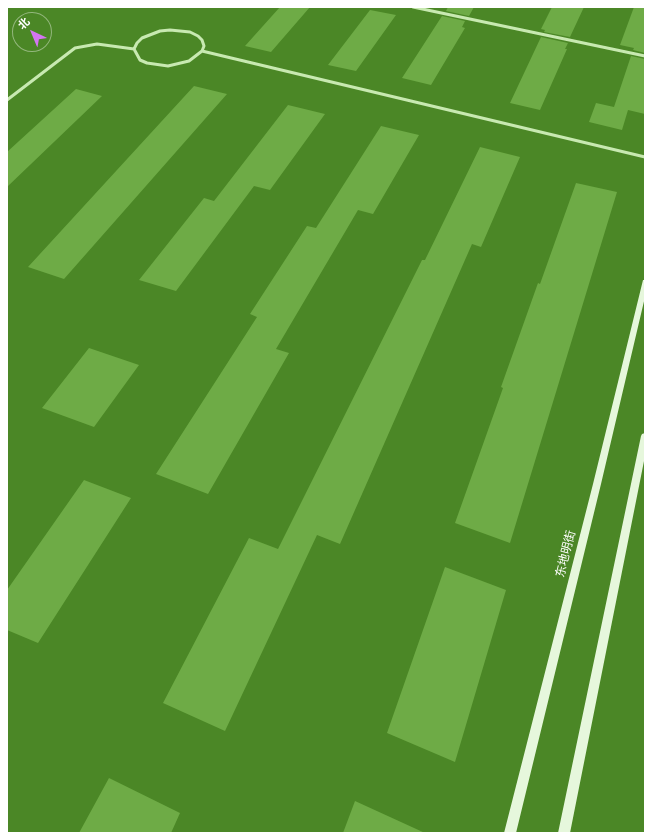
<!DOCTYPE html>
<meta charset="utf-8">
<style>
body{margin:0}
#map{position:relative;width:652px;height:840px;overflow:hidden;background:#4b8726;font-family:"Fira Sans Condensed","Noto Sans SC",sans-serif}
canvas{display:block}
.frame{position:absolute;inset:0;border:8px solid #fff;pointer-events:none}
.north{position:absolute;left:12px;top:12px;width:40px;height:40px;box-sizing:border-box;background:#4b8726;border:1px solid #93b77d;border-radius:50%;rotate:316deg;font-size:11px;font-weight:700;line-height:16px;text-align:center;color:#fff}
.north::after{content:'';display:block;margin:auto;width:14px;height:18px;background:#d476f2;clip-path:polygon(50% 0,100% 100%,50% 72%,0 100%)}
</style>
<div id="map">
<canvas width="652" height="840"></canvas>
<div class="frame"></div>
<div class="north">北</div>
</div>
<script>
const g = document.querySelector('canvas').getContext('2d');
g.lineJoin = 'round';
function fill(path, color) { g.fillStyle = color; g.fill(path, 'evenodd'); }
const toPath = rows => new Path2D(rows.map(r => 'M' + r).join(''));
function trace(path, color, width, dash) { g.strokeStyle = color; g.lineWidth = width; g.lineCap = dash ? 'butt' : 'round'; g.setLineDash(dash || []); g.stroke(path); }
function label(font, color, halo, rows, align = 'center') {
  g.font = font + ' "Fira Sans Condensed","Noto Sans SC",sans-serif'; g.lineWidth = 4; g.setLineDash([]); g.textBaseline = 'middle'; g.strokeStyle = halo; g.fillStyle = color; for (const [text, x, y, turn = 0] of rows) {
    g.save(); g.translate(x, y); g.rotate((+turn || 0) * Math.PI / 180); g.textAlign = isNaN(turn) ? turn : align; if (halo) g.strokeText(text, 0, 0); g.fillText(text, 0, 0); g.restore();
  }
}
fill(toPath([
 [280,7,310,7,271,52,245,46],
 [448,7,474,7,469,16,446,11],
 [552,7,584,7,570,37,544,32,545,30,541,29],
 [634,7,645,7,645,53,633,50,634,48,620,45],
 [370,10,396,15,356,71,328,65],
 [442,16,465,21,462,27,465,28,431,85,402,78],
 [541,37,568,43,565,49,567,49,540,110,510,103],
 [631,56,645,59,645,114,628,110,622,130,589,122,596,103,614,107],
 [194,86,227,94,64,279,28,267],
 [76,89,102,96,7,187,7,152],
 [288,105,325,114,270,190,254,186,176,291,139,280,204,198,214,201],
 [381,126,419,135,373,214,358,210,276,349,289,353,208,494,156,474,257,317,250,314,307,226,316,228],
 [480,147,520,157,481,247,472,244,340,544,317,535,225,731,163,703,249,538,278,549,422,260,425,260],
 [576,183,617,192,510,543,455,523,503,388,501,387,538,283,540,284],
 [89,348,139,365,94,427,42,408],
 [84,480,131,498,38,643,7,630,7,590],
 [445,567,506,590,455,762,387,733],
 [109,778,180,813,171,833,79,833],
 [355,801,425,833,343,833]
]), '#6eab46');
trace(toPath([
 [413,7,645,56],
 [170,30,190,32,198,36,202,40,204,46,202,51,189,61,168,66,147,63,140,60,134,49,137,43,142,38,160,31,170,30],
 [202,51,645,157],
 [7,100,75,48,97,44,134,49]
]), '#c8e9b1', 3);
fill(toPath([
 [643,280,645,280,645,297,601,484,516,833,504,833,593,484,643,280],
 [645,433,645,456,570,833,558,833,641,436,642,434,645,433]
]), '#e6f7dc');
label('12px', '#fff', '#4b8726', [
 ["东地明街",566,554,-76]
]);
</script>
